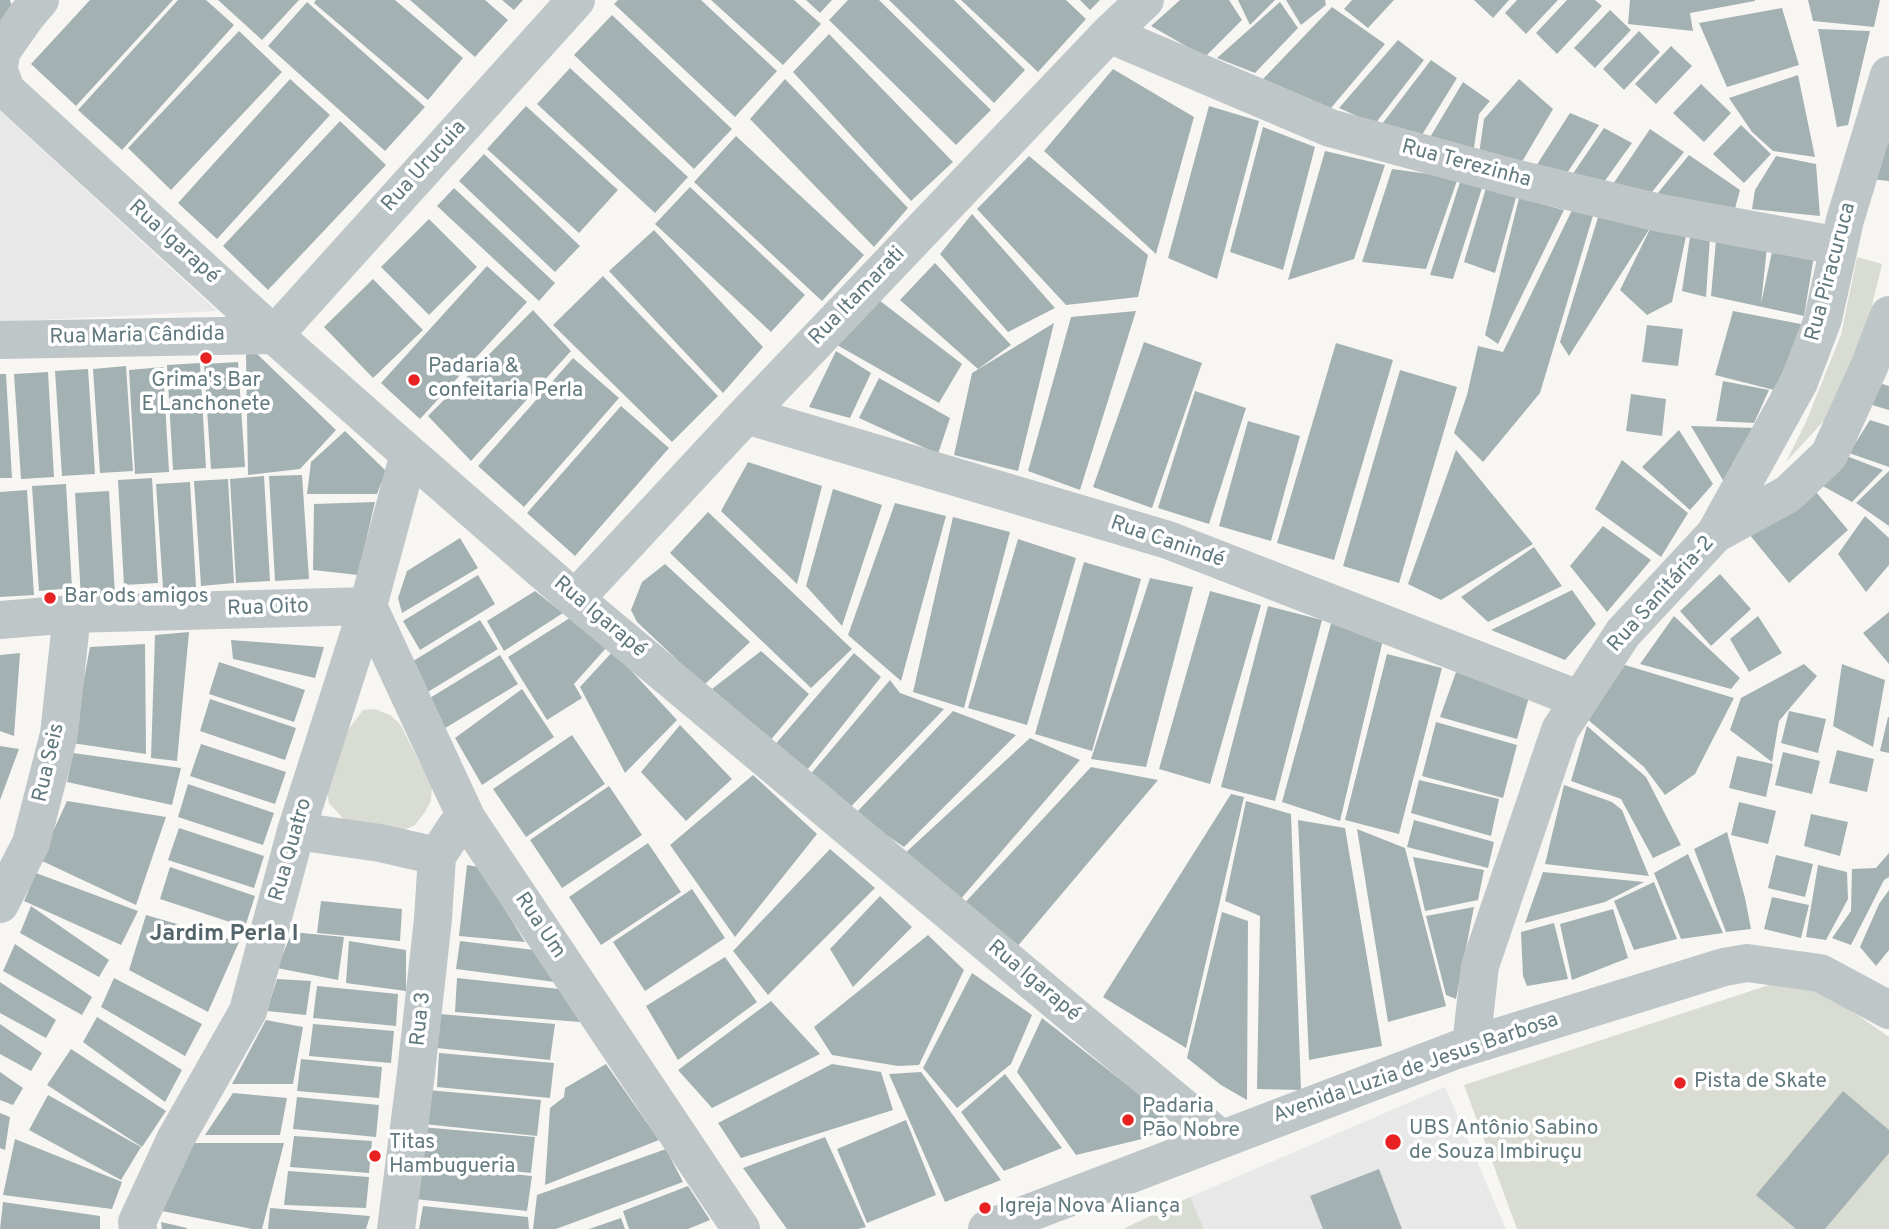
<!DOCTYPE html>
<meta charset="utf-8">
<style>
body{margin:0}
canvas{display:block;background:#f7f6f3}
</style>
<canvas width="1889" height="1229"></canvas>
<script>
const g = document.querySelector('canvas').getContext('2d');
g.lineJoin = 'round';
function fill(path, color) { g.fillStyle = color; g.fill(path, 'evenodd'); }
const toPath = rows => new Path2D(rows.map(r => 'M' + r).join(''));
function trace(path, color, width, dash) { g.strokeStyle = color; g.lineWidth = width; g.lineCap = dash ? 'butt' : 'round'; g.setLineDash(dash || []); g.stroke(path); }
function label(font, color, halo, rows, align = 'center') {
  g.font = font + ' Overpass,sans-serif'; g.lineWidth = 7; g.setLineDash([]); g.textBaseline = 'middle'; g.strokeStyle = halo; g.fillStyle = color; for (const [text, x, y, turn = 0] of rows) {
    g.save(); g.translate(x, y); g.rotate((+turn || 0) * Math.PI / 180); g.textAlign = isNaN(turn) ? turn : align; if (halo) g.strokeText(text, 0, 0); g.fillText(text, 0, 0); g.restore();
  }
}
fill(toPath([
 [0,111,217,311,0,322],
 [1445,1087,1506,1229,1204,1229,1190,1197]
]), '#e7e8e7');
fill(toPath([
 [1857,257,1882,264,1866,330,1831,413,1786,462,1806,422,1841,335],
 [375,709,390,715,400,724,432,787,431,800,425,812,415,825,402,831,349,825,329,803,327,789,345,734,363,710],
 [1769,985,1817,987,1889,1037,1889,1229,1517,1229,1464,1085],
 [1190,1197,1204,1229,1123,1229]
]), '#d8dcd2');
fill(toPath([
 [0,0,10,0,14,15,0,33],
 [90,0,173,0,76,106,31,64],
 [178,0,206,0,234,25,122,150,78,110],
 [218,0,299,0,262,40],
 [316,0,395,0,463,58,428,100,314,3],
 [410,0,485,0,508,20,475,57],
 [502,0,523,0,514,10],
 [618,0,701,0,777,71,735,117,614,4],
 [711,0,794,0,821,24,783,65],
 [806,0,832,0,820,13],
 [848,0,879,0,991,110,956,145,829,20],
 [889,0,954,0,1025,70,994,103],
 [961,0,1066,0,1086,19,1038,72],
 [1080,0,1100,0,1090,10],
 [1180,0,1229,0,1242,20,1205,57,1151,26],
 [1238,0,1275,0,1250,25],
 [1286,0,1325,0,1326,5,1301,25],
 [1352,0,1394,0,1368,28,1344,9],
 [1474,0,1509,0,1493,18],
 [1517,0,1558,0,1526,34,1505,13],
 [1567,0,1595,0,1602,6,1557,54,1536,33],
 [1630,0,1755,0,1755,1,1690,13,1693,31,1628,24],
 [1808,0,1880,0,1874,27,1813,21],
 [307,2,425,107,385,151,268,46],
 [1280,2,1298,28,1255,73,1217,58],
 [1332,7,1385,44,1331,108,1263,79],
 [1782,8,1799,65,1727,87,1699,23],
 [1610,10,1631,30,1595,68,1574,48],
 [612,15,732,129,694,169,574,55],
 [1818,29,1870,31,1848,125,1837,127],
 [239,31,282,72,171,190,128,148],
 [1639,31,1660,52,1624,90,1603,69],
 [829,34,953,162,911,201,793,72],
 [1398,40,1424,60,1375,124,1339,108],
 [1671,46,1692,66,1656,104,1635,84],
 [1431,60,1457,78,1417,143,1379,128],
 [570,68,688,177,655,213,537,104],
 [1113,69,1194,117,1156,254,1044,151],
 [1798,75,1815,157,1773,151,1752,132,1729,98],
 [290,79,330,115,217,239,178,203],
 [785,79,908,208,874,247,750,119],
 [1519,79,1553,109,1516,172,1478,161,1484,119],
 [1463,82,1490,101,1479,114,1472,161,1426,144],
 [1701,84,1731,113,1704,142,1673,113],
 [526,106,618,190,579,233,487,149],
 [1209,106,1259,121,1217,279,1168,258],
 [1570,113,1599,125,1567,173,1536,166],
 [340,121,386,165,268,290,223,246],
 [1741,125,1771,154,1744,183,1713,154],
 [1263,127,1315,147,1283,270,1230,252],
 [1604,128,1632,143,1599,189,1570,178],
 [1650,129,1684,152,1648,197,1609,190],
 [736,136,864,255,822,301,694,182],
 [1889,141,1889,181,1870,179],
 [1325,151,1385,165,1354,259,1288,280],
 [484,154,580,246,555,272,459,181],
 [1689,155,1740,190,1733,216,1652,200],
 [1029,156,1148,255,1138,297,1066,305,977,209],
 [1776,156,1816,164,1820,216,1752,209,1755,190],
 [1392,169,1458,178,1426,269,1362,262],
 [1461,179,1482,188,1453,279,1430,275],
 [690,187,805,295,771,332,655,224],
 [454,188,555,283,539,301,437,206],
 [1486,188,1517,194,1495,273,1464,262],
 [1519,198,1564,210,1498,344,1485,335],
 [1573,208,1595,209,1540,393,1483,462,1454,433,1467,395,1478,346,1503,352],
 [972,214,1055,308,1008,332,940,254],
 [1599,214,1688,227,1672,302,1647,315,1620,290,1652,225,1569,356,1560,342],
 [429,219,477,267,429,315,381,267],
 [1717,229,1768,238,1761,304,1774,242,1814,256,1804,316,1711,296],
 [654,230,763,347,723,393,609,271],
 [1691,230,1710,237,1706,297,1682,291],
 [935,263,1011,345,978,369,900,300],
 [487,266,527,302,420,419,381,383],
 [603,276,718,396,672,442,553,325],
 [373,279,423,330,373,378,324,327],
 [879,300,962,364,939,403,837,345],
 [533,310,571,351,471,461,428,416],
 [1136,311,1080,490,1028,471,1071,317],
 [1733,311,1806,325,1774,390,1715,375],
 [1054,323,1018,471,954,455,972,373],
 [1647,325,1683,329,1678,366,1642,362],
 [1144,342,1202,363,1152,508,1093,487],
 [1336,343,1393,360,1334,560,1277,543],
 [253,350,336,430,300,469,248,475,246,355],
 [836,351,871,373,850,418,809,407],
 [573,358,619,398,524,507,478,466],
 [238,362,245,467,211,469,204,364],
 [200,363,206,468,173,470,167,365],
 [126,366,133,471,100,473,93,369],
 [163,367,169,472,135,474,129,370],
 [88,369,95,474,62,476,55,371],
 [1400,370,1457,387,1399,583,1343,566],
 [48,372,54,477,21,479,14,374],
 [0,374,6,374,12,478,0,478],
 [879,378,950,418,938,454,859,418],
 [1723,381,1769,390,1754,423,1716,421],
 [1876,382,1889,386,1889,410,1865,403],
 [1195,391,1246,408,1209,524,1158,508],
 [1631,394,1666,399,1662,436,1626,431],
 [621,406,669,448,575,556,527,513],
 [1870,420,1889,426,1889,467,1849,453],
 [1248,421,1300,436,1271,541,1219,526],
 [1691,426,1757,428,1724,482],
 [1679,430,1713,484,1690,510,1642,467],
 [345,431,386,471,377,494,307,494,311,462],
 [1456,450,1533,544,1441,600,1408,584],
 [1844,455,1883,470,1852,502,1819,484],
 [1622,460,1688,513,1661,557,1595,509],
 [748,462,822,486,797,584,721,511],
 [1889,471,1889,526,1856,503],
 [302,475,309,579,275,581,269,476],
 [264,476,270,581,236,583,230,479],
 [152,478,158,583,124,585,118,480],
 [228,479,234,583,201,586,194,481],
 [190,482,196,587,163,588,156,484],
 [66,484,72,588,39,591,32,486],
 [1811,486,1848,530,1789,583,1749,534],
 [833,489,882,505,842,626,806,586],
 [27,490,34,595,0,597,0,492],
 [109,491,115,595,81,598,75,493],
 [375,502,358,575,313,570,314,504],
 [895,503,946,516,901,681,848,635],
 [708,512,852,649,811,688,670,553],
 [1865,516,1889,538,1889,565,1866,592,1838,554],
 [953,517,1010,532,964,708,913,692],
 [1603,526,1651,560,1607,612,1570,566],
 [460,538,478,568,402,613,398,598,407,571],
 [1018,539,1076,558,1027,725,968,708],
 [1534,547,1562,586,1488,622,1461,597],
 [1084,562,1141,579,1092,751,1035,734],
 [665,564,750,642,704,685,637,622,631,610,642,582],
 [1720,574,1751,609,1711,646,1680,611],
 [478,575,495,604,420,650,403,621],
 [1150,578,1193,587,1146,767,1091,759],
 [1572,590,1596,624,1565,660,1491,630],
 [535,591,563,613,504,651,487,621],
 [1210,591,1261,605,1210,784,1159,769],
 [1268,606,1322,620,1275,801,1221,787],
 [1889,612,1889,664,1863,633],
 [573,616,607,647,574,684,582,698,547,720,508,657],
 [1674,616,1740,678,1731,689,1640,664],
 [1758,616,1782,653,1749,672,1730,639],
 [480,620,498,649,423,695,405,666],
 [1332,620,1383,640,1340,821,1282,802],
 [189,632,177,761,151,758,155,635],
 [231,640,324,647,315,678,233,659],
 [145,644,146,754,72,743,90,647],
 [613,651,677,720,625,773,580,687],
 [761,651,809,694,769,742,712,689],
 [20,653,14,736,0,731,0,655],
 [854,653,881,677,800,779,772,748],
 [1387,654,1442,668,1399,834,1345,820],
 [500,655,518,684,442,730,425,701],
 [219,662,305,690,294,722,209,694],
 [1804,664,1817,676,1779,721,1772,762,1730,730,1741,698],
 [1842,664,1885,680,1873,747,1833,726],
 [1625,665,1734,698,1695,774,1665,795,1644,767,1587,719],
 [1456,672,1529,697,1517,739,1440,717],
 [890,680,900,693,944,709,843,815,809,776],
 [522,689,554,737,482,785,455,738],
 [210,699,296,728,285,760,200,731],
 [953,711,1016,735,904,847,855,814],
 [1789,711,1826,719,1818,753,1781,743],
 [1888,717,1889,717,1889,753,1880,751],
 [1436,722,1517,745,1503,798,1422,776],
 [680,725,732,779,686,821,641,772],
 [1587,726,1646,777,1681,845,1653,858,1621,799,1571,781],
 [572,735,605,784,526,837,493,789],
 [1030,738,1080,760,959,901,902,856],
 [201,744,286,772,275,804,190,776],
 [0,746,19,749,0,800],
 [1837,750,1874,759,1867,792,1829,783],
 [1783,752,1820,761,1812,794,1775,785],
 [73,753,181,768,172,805,67,782],
 [1737,756,1773,764,1766,797,1729,788],
 [1091,767,1158,780,1011,954,960,908],
 [753,775,817,834,735,937,670,845],
 [1419,780,1499,799,1491,836,1411,813],
 [188,784,274,813,263,845,178,817],
 [1564,785,1612,802,1622,810,1649,876,1545,864],
 [609,786,642,835,562,888,530,840],
 [1231,794,1244,797,1186,1048,1103,997],
 [67,801,166,817,136,905,40,860],
 [1246,801,1291,814,1301,1090,1257,1089,1260,916,1225,901],
 [1739,802,1776,811,1768,844,1731,835],
 [1811,814,1848,822,1840,856,1804,846],
 [1298,820,1345,828,1382,1046,1309,1060],
 [1414,820,1494,842,1488,868,1407,847],
 [179,828,264,856,254,888,168,860],
 [1357,829,1405,848,1446,1006,1388,1022],
 [1727,832,1745,898,1751,929,1726,932,1694,849],
 [648,843,681,892,601,945,569,897],
 [830,849,875,888,768,995,733,951],
 [1889,853,1889,877,1884,880,1851,945,1832,938,1851,911,1852,869,1876,868],
 [1688,854,1723,933,1681,939,1654,873],
 [1776,855,1813,864,1805,897,1768,888],
 [1413,857,1484,870,1478,900,1425,911],
 [467,865,479,867,525,942,459,936],
 [1818,865,1847,872,1848,899,1826,940,1806,937],
 [170,867,255,896,245,927,160,899],
 [1543,872,1644,882,1605,902,1525,923],
 [36,873,138,911,121,945,24,901],
 [1654,882,1677,939,1634,950,1614,901],
 [692,889,725,938,645,991,613,942],
 [1889,890,1889,950,1876,966,1860,947,1879,904],
 [880,896,912,927,853,987,830,949],
 [1772,897,1809,905,1801,938,1764,929],
 [321,901,402,909,400,941,317,933],
 [31,906,109,960,99,977,20,933],
 [1474,907,1456,999,1446,995,1426,916],
 [1613,909,1628,958,1572,980,1560,924],
 [1222,912,1248,921,1247,1100,1221,1085,1187,1058],
 [146,915,239,942,208,1012,129,970],
 [1554,923,1568,979,1527,986,1523,976,1521,932],
 [292,932,344,937,338,980,277,968],
 [928,935,964,970,919,1065,898,1066,832,1055,814,1027],
 [349,941,406,950,406,991,346,983],
 [460,941,534,950,555,982,456,969],
 [15,944,92,997,82,1015,3,971],
 [725,957,757,1002,678,1060,646,1006],
 [972,973,1032,1015,1011,1064,957,1108,923,1068],
 [114,978,202,1024,185,1056,101,1007],
 [457,978,559,989,580,1022,455,1012],
 [277,979,311,981,306,1015,267,1011],
 [0,982,56,1020,46,1038,0,1013],
 [317,986,398,994,396,1026,313,1018],
 [771,1001,820,1054,712,1108,678,1070],
 [440,1014,555,1024,550,1060,437,1048],
 [97,1017,182,1070,165,1102,83,1042],
 [1042,1018,1163,1113,1164,1129,1142,1139,1076,1155,1017,1072],
 [266,1020,303,1027,293,1084,232,1084],
 [0,1024,42,1053,31,1071,0,1054],
 [313,1024,394,1031,391,1063,309,1056],
 [71,1049,166,1111,142,1147,47,1085],
 [439,1053,554,1063,550,1098,437,1087],
 [301,1059,382,1067,379,1098,297,1091],
 [606,1064,659,1140,545,1185,550,1108,564,1097,565,1088],
 [832,1064,881,1072,893,1110,741,1158,718,1123],
 [0,1072,23,1088,13,1105,0,1100],
 [921,1072,1001,1180,945,1202,889,1074],
 [1005,1074,1062,1148,1004,1171,961,1112],
 [427,1090,541,1100,537,1136,424,1124],
 [1843,1091,1889,1130,1889,1153,1825,1229,1796,1229,1756,1195],
 [233,1093,287,1098,280,1135,205,1135],
 [48,1095,141,1147,121,1180,29,1130],
 [297,1097,379,1105,376,1137,293,1129],
 [0,1113,10,1117,5,1150,0,1148],
 [906,1120,936,1195,867,1223,837,1149],
 [421,1127,535,1137,531,1173,418,1161],
 [294,1136,372,1141,369,1173,290,1167],
 [825,1137,866,1227,858,1229,787,1229,743,1168],
 [15,1139,122,1182,112,1209,3,1195],
 [194,1143,284,1143,262,1229,252,1229,162,1211],
 [666,1149,683,1182,556,1229,533,1229,537,1195],
 [417,1165,532,1176,527,1211,415,1199],
 [1379,1169,1402,1229,1323,1229,1310,1196],
 [288,1171,369,1177,366,1208,284,1205],
 [688,1186,710,1220,688,1229,629,1229,623,1211],
 [3,1202,100,1216,100,1229,0,1229],
 [423,1206,528,1217,529,1229,419,1229],
 [270,1208,370,1216,366,1229,268,1229],
 [621,1218,625,1229,589,1229],
 [161,1222,187,1228,187,1229,162,1229]
]), '#a4b1b3');
trace(toPath([
 [1109,34,1330,128,1518,179,1660,213,1839,246],
 [0,61,1,52,27,15,40,0],
 [0,73,6,90,274,335,409,454,575,599,1221,1139],
 [0,340,274,335,576,0],
 [746,415,1168,540,1578,699],
 [1715,534,1799,382,1823,319,1845,220,1889,75],
 [575,599,746,415,1109,34,1145,0],
 [368,606,467,819,741,1229],
 [0,620,72,614,368,606],
 [296,831,380,843,437,856],
 [0,904,31,843,59,734,72,614],
 [1471,1045,1480,966,1560,730,1623,633,1715,534,1788,494,1829,455,1869,367,1889,315],
 [138,1229,137,1222,176,1138,248,1011,296,831,368,606,409,454],
 [396,1229,416,1073,433,919,437,856,456,827,467,819],
 [987,1229,1456,1050,1724,967,1747,963,1820,973,1889,1010]
]), '#bfc6c8', 38);
for (const [x, y, r, color] of [
 [206,358,7,"#e82222"],
 [414,380,7,"#e82222"],
 [50,598,7,"#e82222"],
 [1680,1083,7,"#e82222"],
 [1128,1120,7,"#e82222"],
 [1393,1142,9,"#e82222"],
 [375,1156,7,"#e82222"],
 [985,1208,7,"#e82222"]
]) { const dot = new Path2D(); dot.arc(x, y, r, 0, 2 * Math.PI); g.fillStyle = color; g.fill(dot); trace(dot, '#fff', 2.5); }
label('21px', '#61797f', '#fff', [
 ["Rua Terezinha",1466,165,15],
 ["Rua Urucuia",425,167,-48],
 ["Rua Igarapé",173,243,42],
 ["Rua Piracuruca",1832,272,-75],
 ["Rua Itamarati",858,297,-46],
 ["Rua Maria Cândida",137,337,-1],
 ["Rua Canindé",1167,543,19],
 ["Rua Sanitária-2",1662,595,-48],
 ["Rua Oito",268,609,-2],
 ["Rua Igarapé",599,618,40],
 ["Rua Seis",50,763,-77],
 ["Rua Quatro",292,850,-74],
 ["Rua Um",539,926,56],
 ["Rua Igarapé",1033,982,40],
 ["Rua 3",422,1019,-84],
 ["Avenida Luzia de Jesus Barbosa",1416,1069,-19]
]);
label('21px', '#61797f', '#fff', [
 ["Padaria &",428,368],
 ["confeitaria Perla",428,392],
 ["Grima's Bar",206,382,"center"],
 ["E Lanchonete",206,406,"center"],
 ["Bar ods amigos",64,598],
 ["Pista de Skate",1694,1083],
 ["Padaria",1142,1108],
 ["Pão Nobre",1142,1132],
 ["UBS Antônio Sabino",1409,1130],
 ["de Souza Imbiruçu",1409,1154],
 ["Titas",389,1144],
 ["Hambugueria",389,1168],
 ["Igreja Nova Aliança",999,1208]
], 'left');
label('bold 23px', '#53656a', '#fff', [
 ["Jardim Perla I",224,935]
]);
</script>
